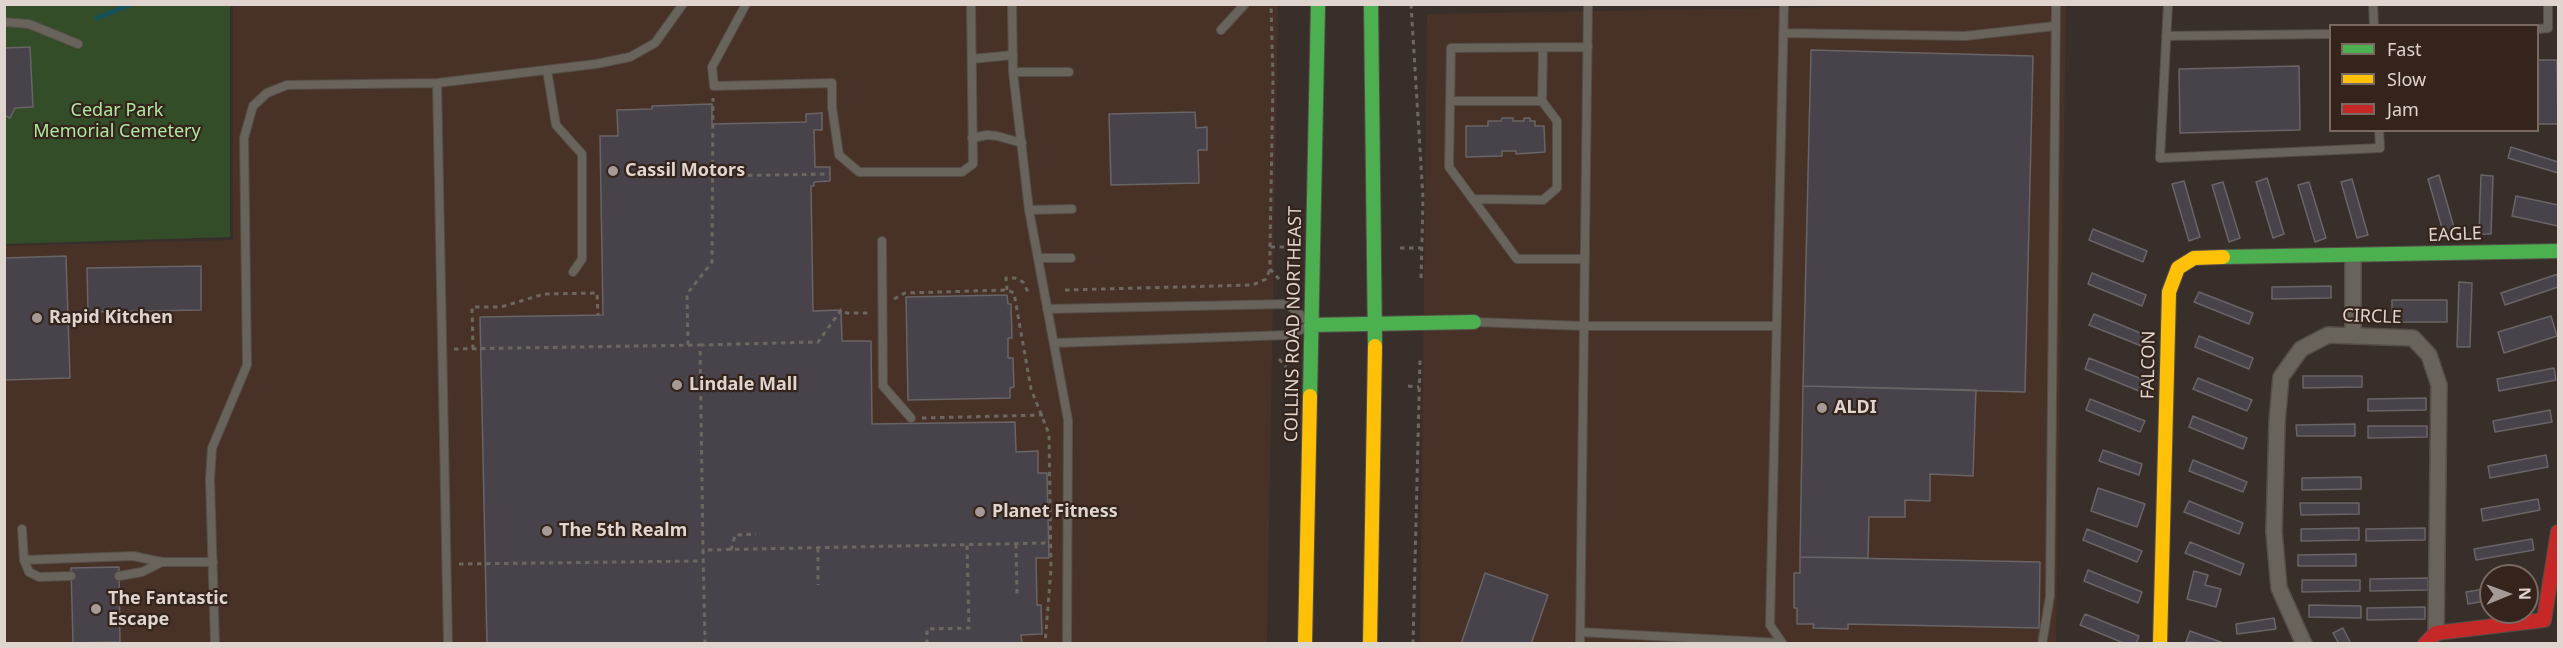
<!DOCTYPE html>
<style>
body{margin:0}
#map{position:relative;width:2563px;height:648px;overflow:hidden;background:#382f2a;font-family:"Noto Sans",sans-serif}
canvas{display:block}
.frame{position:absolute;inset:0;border:6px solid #dfd4ce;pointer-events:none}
.legend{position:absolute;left:2329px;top:24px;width:210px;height:108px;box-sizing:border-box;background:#34241b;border:2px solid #786a63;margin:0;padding:8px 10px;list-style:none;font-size:18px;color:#dfd4ce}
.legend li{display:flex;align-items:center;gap:12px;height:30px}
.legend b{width:30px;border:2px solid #786a63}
.north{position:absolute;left:2479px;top:564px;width:60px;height:60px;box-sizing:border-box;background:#34241b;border:2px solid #786a63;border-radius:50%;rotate:89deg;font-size:16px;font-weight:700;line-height:24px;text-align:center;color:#dfd4ce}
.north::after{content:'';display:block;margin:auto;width:21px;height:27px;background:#a59a95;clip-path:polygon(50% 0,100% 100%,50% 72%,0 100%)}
</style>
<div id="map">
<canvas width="2563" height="648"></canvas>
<div class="frame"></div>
<ul class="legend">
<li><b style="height:8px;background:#4caf50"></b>Fast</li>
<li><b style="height:8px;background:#ffc107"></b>Slow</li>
<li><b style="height:8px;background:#c62828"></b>Jam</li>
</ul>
<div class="north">N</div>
</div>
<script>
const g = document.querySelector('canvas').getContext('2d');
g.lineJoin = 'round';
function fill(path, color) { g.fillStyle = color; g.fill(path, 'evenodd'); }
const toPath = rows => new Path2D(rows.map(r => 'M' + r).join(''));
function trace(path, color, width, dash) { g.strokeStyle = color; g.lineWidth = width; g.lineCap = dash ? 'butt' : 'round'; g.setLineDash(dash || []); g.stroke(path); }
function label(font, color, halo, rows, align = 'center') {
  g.font = font + ' "Noto Sans",sans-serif'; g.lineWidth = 4.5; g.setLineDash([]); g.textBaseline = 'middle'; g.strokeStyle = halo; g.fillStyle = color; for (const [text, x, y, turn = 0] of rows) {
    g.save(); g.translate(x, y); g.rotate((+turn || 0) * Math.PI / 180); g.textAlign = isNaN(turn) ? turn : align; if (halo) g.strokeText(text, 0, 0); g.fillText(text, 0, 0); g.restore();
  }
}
fill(toPath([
 [2010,4,2066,5,2056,643,1420,644,1427,14],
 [233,5,1278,5,1267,643,5,643,4,246,233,240]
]), '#483227');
fill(toPath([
 [4,5,230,5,230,237,5,244]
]), '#324d28');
trace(toPath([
 [97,18,132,4]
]), '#145258', 5);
const building = toPath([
 [30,47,33,107,15,108,10,118,4,115,4,48,30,47],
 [1811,50,2033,56,2025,392,1803,386,1811,50],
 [2538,60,2557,60,2558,124,2538,124,2538,60],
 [2299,66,2300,130,2180,133,2179,69,2299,66],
 [712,104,712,124,806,122,806,114,822,113,822,130,814,130,815,167,830,167,830,181,814,182,814,186,811,186,813,311,841,310,842,341,871,341,872,424,1015,422,1016,452,1038,451,1038,473,1047,473,1049,558,1036,558,1037,605,1041,605,1042,634,1021,635,1022,644,487,644,480,317,603,315,600,136,618,136,617,110,652,109,652,106,712,104],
 [1195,112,1196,128,1207,127,1207,150,1198,150,1199,183,1111,185,1109,114,1195,112],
 [1502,118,1513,118,1513,121,1524,121,1524,118,1530,118,1530,121,1535,121,1535,126,1544,126,1545,152,1516,154,1516,151,1502,151,1502,156,1466,157,1466,126,1488,126,1488,121,1501,121,1502,118],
 [2511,147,2558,162,2558,173,2508,158,2511,147],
 [2439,175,2455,231,2444,235,2428,179,2439,175],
 [2481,175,2493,176,2491,234,2479,234,2481,175],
 [2267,178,2284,234,2273,238,2256,182,2267,178],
 [2352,179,2368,235,2357,238,2341,182,2352,179],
 [2184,181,2200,237,2189,241,2172,184,2184,181],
 [2223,182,2240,238,2229,242,2212,185,2223,182],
 [2309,182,2326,238,2315,242,2298,185,2309,182],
 [2516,196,2558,205,2558,226,2512,216,2516,196],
 [2093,229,2147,251,2143,262,2089,240,2093,229],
 [66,256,70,378,4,380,4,258,66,256],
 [201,266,201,310,88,312,87,268,201,266],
 [2092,273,2146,295,2142,306,2088,284,2092,273],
 [2558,274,2558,287,2505,305,2501,293,2558,274],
 [2459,282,2472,283,2470,347,2457,347,2459,282],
 [2331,286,2331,298,2272,299,2272,287,2331,286],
 [2199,292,2253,313,2249,324,2194,302,2199,292],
 [1007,295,1008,304,1011,304,1012,338,1008,338,1008,358,1013,358,1014,387,1010,388,1010,398,908,400,906,297,1007,295],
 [2392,300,2447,300,2447,322,2392,322,2392,300],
 [2094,314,2148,336,2144,347,2089,325,2094,314],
 [2551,316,2557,336,2504,353,2498,332,2551,316],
 [2199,336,2253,358,2249,369,2195,347,2199,336],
 [2089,358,2144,380,2139,391,2085,369,2089,358],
 [2554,368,2556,380,2499,391,2497,379,2554,368],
 [2303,376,2362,376,2362,387,2303,388,2303,376],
 [2198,378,2252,400,2247,411,2193,389,2198,378],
 [1803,386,1976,390,1973,476,1930,474,1930,501,1905,500,1905,517,1869,517,1868,558,1800,557,1803,386],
 [2426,398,2426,410,2368,411,2368,399,2426,398],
 [2090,399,2145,421,2140,432,2086,410,2090,399],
 [2550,410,2552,422,2495,432,2493,421,2550,410],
 [2193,416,2247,438,2243,449,2189,427,2193,416],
 [2355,424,2355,436,2297,436,2296,425,2355,424],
 [2368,426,2427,426,2427,437,2368,438,2368,426],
 [2103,450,2142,464,2139,475,2099,461,2103,450],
 [2546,455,2548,467,2490,478,2488,466,2546,455],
 [2193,460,2247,482,2243,492,2189,471,2193,460],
 [2361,477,2361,489,2302,490,2302,478,2361,477],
 [2098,488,2145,504,2137,527,2091,511,2098,488],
 [2538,499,2540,510,2483,521,2481,509,2538,499],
 [2189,501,2243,523,2239,534,2184,512,2189,501],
 [2300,503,2359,503,2359,514,2301,515,2300,503],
 [2359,528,2359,540,2301,541,2301,529,2359,528],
 [2425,528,2425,540,2366,541,2366,529,2425,528],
 [2087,529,2142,551,2137,562,2083,540,2087,529],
 [2532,539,2534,550,2476,560,2474,549,2532,539],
 [2190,542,2244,564,2240,575,2185,553,2190,542],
 [2356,554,2356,566,2298,566,2298,555,2356,554],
 [1800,557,2040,562,2039,628,1848,624,1848,629,1813,628,1814,624,1797,624,1797,608,1794,608,1794,573,1800,573,1800,557],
 [119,567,120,642,73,643,71,568,119,567],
 [2088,570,2142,592,2138,603,2084,581,2088,570],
 [2194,571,2208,575,2205,585,2221,589,2216,607,2187,599,2194,571],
 [1485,573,1548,595,1531,644,1461,644,1485,573],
 [2428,578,2428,590,2370,591,2370,579,2428,578],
 [2302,580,2360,580,2360,591,2302,592,2302,580],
 [2491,588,2491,600,2468,604,2466,592,2491,588],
 [2309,605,2361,606,2361,618,2309,617,2309,605],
 [2425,607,2425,619,2367,620,2367,608,2425,607],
 [2085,614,2139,636,2136,644,2126,644,2080,625,2085,614],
 [2274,618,2276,629,2237,634,2236,624,2274,618],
 [2343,628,2351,644,2339,644,2333,633,2343,628],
 [2190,631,2226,644,2186,642,2190,631]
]);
fill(building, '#48434a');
trace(building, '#696466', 1.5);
const lane = toPath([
 [746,4,712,67,714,86,832,83,832,107,839,155,859,172,962,172,973,164,971,4],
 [1012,4,1013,72,1029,210,1068,420,1067,644],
 [2168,4,2160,158,2380,148,2379,130],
 [2373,4,2374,26],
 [4,22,29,24,78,44],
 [2538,29,2548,28,2548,4],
 [1221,30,1245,4],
 [1783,33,1965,36,2055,26],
 [2166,36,2330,34],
 [972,59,1013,55],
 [547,70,556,125,582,154,582,259,573,272],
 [1013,72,1069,72],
 [437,83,448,644],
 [1450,101,1542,101],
 [972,138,987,135,997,136,1022,143],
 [1474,199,1543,200,1557,188,1557,121,1542,101,1543,48],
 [1029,210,1072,209],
 [882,241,883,386,911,418],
 [1038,258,1071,258],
 [1585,259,1517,259,1449,167,1451,48,1588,47],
 [1047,309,1288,304,1305,319],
 [1475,322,1584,326,1776,326],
 [1054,343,1288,335,1305,328],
 [22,529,24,560,29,572,39,577,71,576],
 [24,560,133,556,162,562,213,562],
 [119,576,142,572,162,562],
 [1580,632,1781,643],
 [215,644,210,480,212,448,247,365,244,138,253,106,267,93,287,85,437,83,596,64,630,57,655,43,683,4],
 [1580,644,1588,4],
 [1783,644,1770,625,1784,4],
 [2042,644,2050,596,2056,4]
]);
const street = toPath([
 [2353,335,2353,256],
 [2304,644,2279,588,2274,532,2277,422,2281,377,2301,349,2328,335,2413,338,2429,355,2439,385,2436,633]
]);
const fast = toPath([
 [1371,4,1375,346],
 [2223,257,2558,251],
 [1311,325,1474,322],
 [1310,396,1318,4]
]);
const slow = toPath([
 [1305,644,1310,396],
 [1370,644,1375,346],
 [2160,644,2169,292,2178,268,2194,258,2223,257]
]);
const jam = toPath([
 [2425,644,2436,633,2544,620,2558,532]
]);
trace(lane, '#554e48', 10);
trace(street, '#554e48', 18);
trace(fast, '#554e48', 16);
trace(slow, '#554e48', 16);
trace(jam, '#554e48', 16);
trace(toPath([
 [1411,4,1423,198,1421,281],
 [712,176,830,174],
 [1270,247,1273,80,1271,4],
 [1400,248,1421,248],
 [1279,279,1270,269,1270,247,1289,247],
 [1007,290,1006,278,1015,278,1023,282,1029,294],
 [1065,290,1253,285,1266,279,1270,269],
 [894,299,905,293,1007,290,1014,293,1031,389,1049,434,1051,569,1045,644],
 [688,345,687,294,712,262,713,98],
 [700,345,818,342,841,310,847,313,871,313],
 [454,349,700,345,703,550],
 [473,349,472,307,501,307,544,294,597,293,598,315],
 [1279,359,1286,367],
 [1408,386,1419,387],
 [922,418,1043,415],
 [1016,544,1017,596],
 [818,548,818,585],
 [731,550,735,535,756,534],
 [459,564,703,561],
 [705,644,703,550,1049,543],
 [927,644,927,629,969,628,967,544],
 [1413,644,1420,360]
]), '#6d6761', 3, [4.5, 4.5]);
trace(lane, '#68635b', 8);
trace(street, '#68635b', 15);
trace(fast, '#4caf50', 14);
trace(slow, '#ffc107', 14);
trace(jam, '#c62828', 14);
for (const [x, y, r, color] of [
 [613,171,6,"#a59a95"],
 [37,318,6,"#a59a95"],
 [677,385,6,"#a59a95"],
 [1822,408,6,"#a59a95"],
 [980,512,6,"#a59a95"],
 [547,531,6,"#a59a95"],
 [96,609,6,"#a59a95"]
]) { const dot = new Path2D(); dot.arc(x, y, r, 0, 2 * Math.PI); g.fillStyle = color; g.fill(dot); trace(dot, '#34241b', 2); }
label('18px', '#afe8a1', '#34241b', [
 ["Cedar Park",117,111],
 ["Memorial Cemetery",117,132]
]);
label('bold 18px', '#dfd4ce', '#34241b', [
 ["Cassil Motors",625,171],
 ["Rapid Kitchen",49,318],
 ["Lindale Mall",689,385],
 ["ALDI",1834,408],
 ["Planet Fitness",992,512],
 ["The 5th Realm",559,531],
 ["The Fantastic",108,599],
 ["Escape",108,620]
], 'left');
label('18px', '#dfd4ce', '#34241b', [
 ["EAGLE",2455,235,-2],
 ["CIRCLE",2372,317,2],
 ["COLLINS ROAD NORTHEAST",1294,324,-89],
 ["FALCON",2149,365,-89]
]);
</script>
